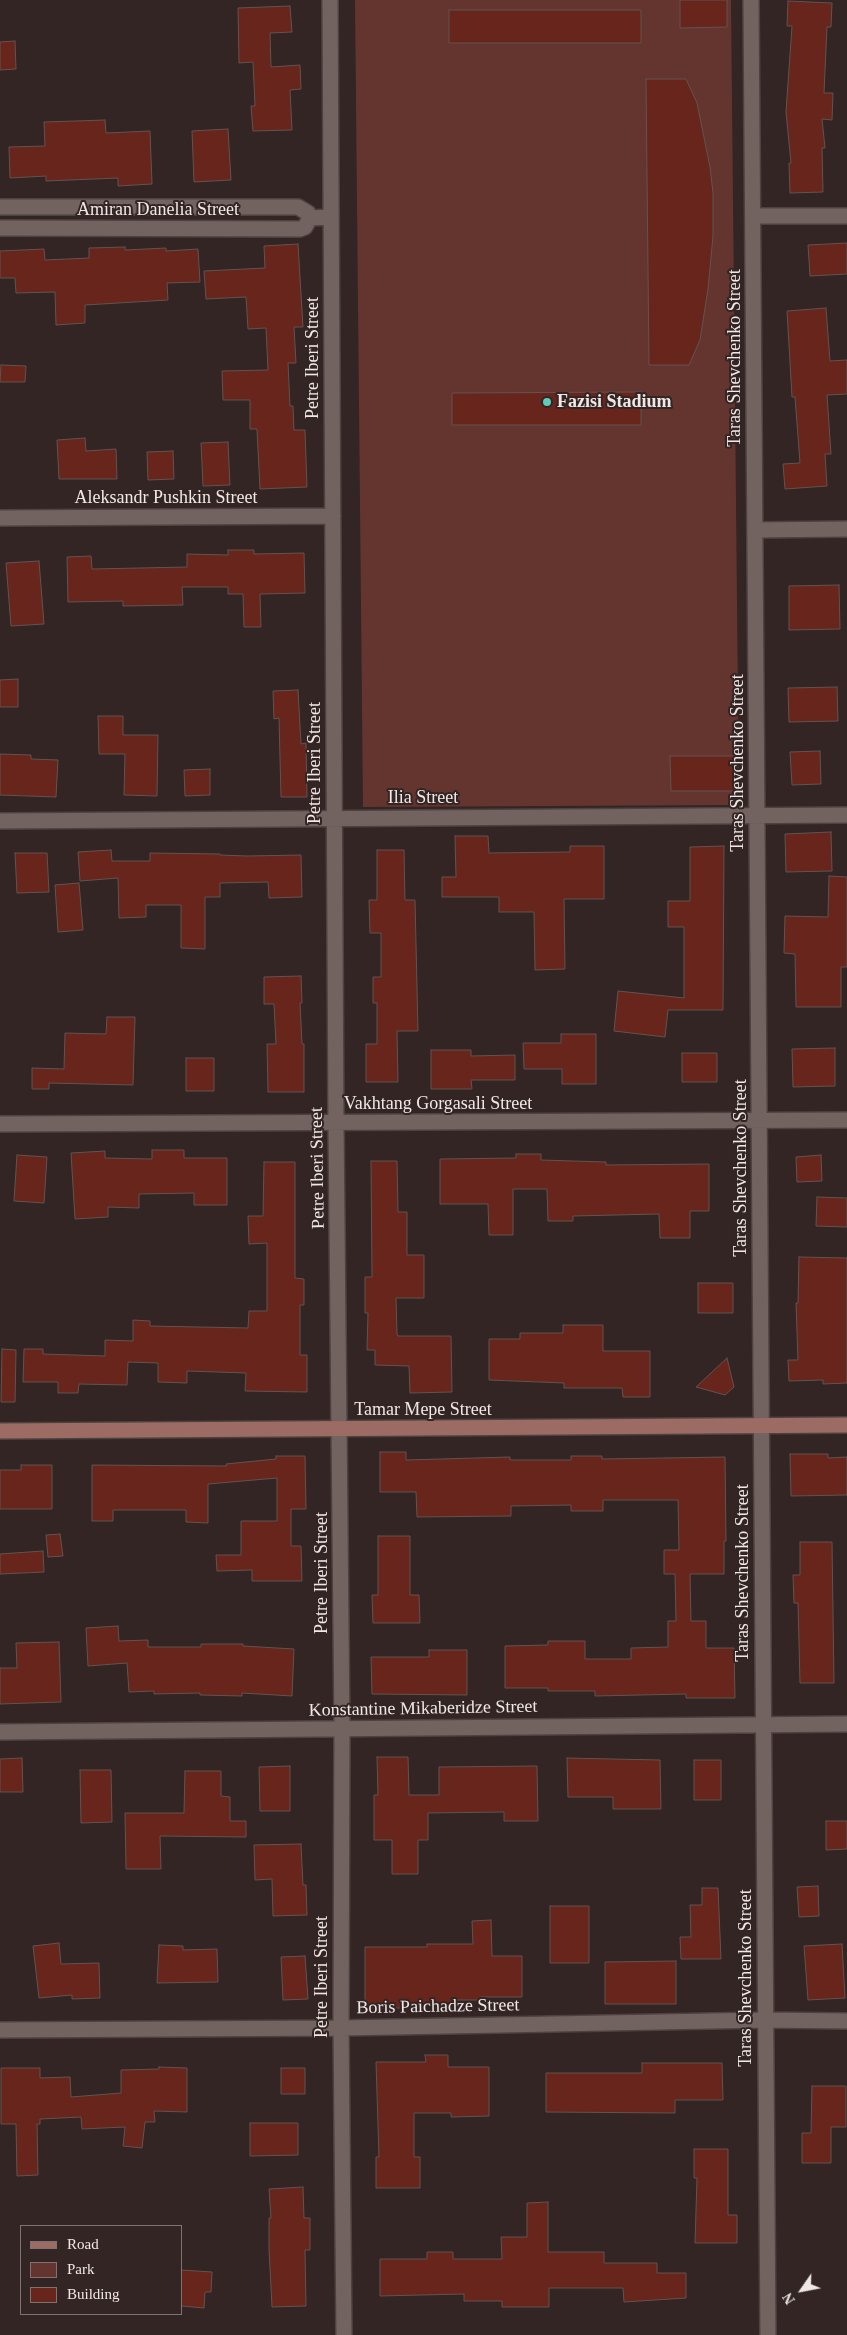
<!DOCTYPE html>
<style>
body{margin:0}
#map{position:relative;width:847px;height:2335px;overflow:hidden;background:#322523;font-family:"Times New Roman",serif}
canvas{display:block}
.legend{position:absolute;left:20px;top:2225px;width:162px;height:90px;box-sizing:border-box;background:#322523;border:1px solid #7e7371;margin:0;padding:6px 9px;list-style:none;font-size:15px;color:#f1e8e6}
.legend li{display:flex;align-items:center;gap:10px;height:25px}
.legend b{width:25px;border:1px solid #7e7371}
.north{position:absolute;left:777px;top:2265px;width:50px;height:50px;-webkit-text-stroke:4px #322523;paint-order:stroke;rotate:237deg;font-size:14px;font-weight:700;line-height:20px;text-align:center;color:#f1e8e6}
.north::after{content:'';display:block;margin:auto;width:18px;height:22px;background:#f1e8e6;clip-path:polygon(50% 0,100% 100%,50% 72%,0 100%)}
</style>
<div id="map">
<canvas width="847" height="2335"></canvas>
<ul class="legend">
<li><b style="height:6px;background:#9c6b63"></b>Road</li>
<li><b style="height:14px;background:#64352e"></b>Park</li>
<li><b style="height:14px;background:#68251c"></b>Building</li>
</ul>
<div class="north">N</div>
</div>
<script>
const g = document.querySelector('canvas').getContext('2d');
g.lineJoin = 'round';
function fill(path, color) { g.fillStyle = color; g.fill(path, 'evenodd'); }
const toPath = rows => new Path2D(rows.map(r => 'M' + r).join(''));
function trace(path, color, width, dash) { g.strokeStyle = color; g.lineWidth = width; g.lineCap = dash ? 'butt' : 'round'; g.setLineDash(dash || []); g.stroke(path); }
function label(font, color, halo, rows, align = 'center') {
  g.font = font + ' "Times New Roman",serif'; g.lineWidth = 4; g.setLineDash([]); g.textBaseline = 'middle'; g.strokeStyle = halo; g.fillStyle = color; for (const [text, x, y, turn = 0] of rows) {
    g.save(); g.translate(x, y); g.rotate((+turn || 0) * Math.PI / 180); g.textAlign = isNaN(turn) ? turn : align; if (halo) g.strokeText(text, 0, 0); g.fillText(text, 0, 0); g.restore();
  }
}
fill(toPath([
 [355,0,731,0,739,805,363,807]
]), '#64352e');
const building = toPath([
 [680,0,727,0,727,27,680,28,680,0],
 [788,1,832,3,831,27,827,27,824,93,833,93,832,120,822,119,825,148,822,148,823,192,790,193,789,163,791,163,786,112,792,26,787,26,788,1],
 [290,6,292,32,270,33,271,67,300,65,301,89,290,90,292,130,253,131,251,106,255,106,253,62,239,63,238,8,290,6],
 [449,10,641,10,641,43,449,43,449,10],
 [15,41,16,69,0,70,0,42,15,41],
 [646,79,686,79,697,103,710,167,713,193,713,236,708,289,700,340,689,365,649,365,646,79],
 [105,120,106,133,150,131,152,184,118,186,118,178,46,181,46,176,10,178,9,147,45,146,44,122,105,120],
 [228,129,231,180,194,182,192,131,228,129],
 [847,243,847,274,810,276,808,245,847,243],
 [298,244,303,327,294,327,296,363,288,363,290,406,293,406,294,430,305,430,307,487,260,489,257,429,250,429,250,400,223,400,222,371,268,370,266,328,248,329,246,297,206,299,204,271,265,268,264,246,298,244],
 [125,247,125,250,166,248,166,251,198,249,200,282,167,283,168,300,85,305,85,323,56,325,55,292,16,293,15,278,0,278,0,251,44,249,45,260,89,258,89,248,125,247],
 [826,308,830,361,847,360,847,394,827,395,831,454,825,454,827,486,785,489,783,464,800,463,795,397,792,397,787,311,826,308],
 [1,365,26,366,25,382,0,382,1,365],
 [641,392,641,425,452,425,452,393,641,392],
 [85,438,86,451,116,449,117,479,59,479,57,440,85,438],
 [228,442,230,485,203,486,201,443,228,442],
 [173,451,174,479,148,480,147,452,173,451],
 [228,550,254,550,254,554,304,553,305,593,260,594,261,627,244,627,243,594,228,594,228,587,182,587,183,605,123,606,123,601,68,602,67,557,91,556,92,569,187,567,187,554,228,555,228,550],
 [39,561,44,624,11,626,6,563,39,561],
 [839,585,840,629,789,630,789,586,839,585],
 [18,679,18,707,0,707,0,680,18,679],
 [837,687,838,721,789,722,788,688,837,687],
 [298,690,301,744,306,743,307,797,281,797,279,718,274,719,273,691,298,690],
 [98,716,123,716,123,735,158,735,157,796,124,795,125,754,99,754,98,716],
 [820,751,821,784,792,785,790,752,820,751],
 [0,754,31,755,31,759,58,760,56,797,0,795,0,754],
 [670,756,737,756,738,791,671,791,670,756],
 [210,769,210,795,185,796,184,770,210,769],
 [831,832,832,871,786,872,785,834,831,832],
 [455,836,488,836,489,853,570,852,570,846,604,846,604,899,564,899,565,969,535,970,534,912,499,912,499,897,442,897,442,877,456,877,455,836],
 [724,846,723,1010,668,1010,665,1037,614,1031,618,991,684,998,684,927,668,927,668,901,690,901,690,847,724,846],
 [111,850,112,861,150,861,150,853,220,854,220,855,247,856,301,855,302,897,269,898,268,882,220,883,220,897,205,897,205,949,181,948,181,905,146,905,146,917,119,918,118,878,80,881,78,852,111,850],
 [377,850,404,850,405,900,415,900,418,1031,397,1031,398,1082,366,1082,366,1044,377,1044,377,1003,373,1003,373,977,381,977,381,933,370,933,369,900,377,900,377,850],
 [15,853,47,853,49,892,17,893,15,853],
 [829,876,847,877,847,967,841,967,841,1007,796,1007,795,954,784,953,785,916,828,917,829,876],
 [79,883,83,930,58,932,55,885,79,883],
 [301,976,302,1003,300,1003,302,1044,304,1044,304,1092,268,1092,267,1044,276,1044,274,1004,264,1004,264,977,301,976],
 [107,1017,135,1017,133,1085,49,1083,49,1089,32,1089,32,1068,64,1069,65,1033,106,1034,107,1017],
 [561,1034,596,1034,596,1084,562,1084,562,1069,524,1069,523,1043,561,1043,561,1034],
 [835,1048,835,1086,793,1087,792,1049,835,1048],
 [431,1050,471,1050,471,1056,515,1055,515,1080,471,1080,472,1089,431,1089,431,1050],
 [682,1053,717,1053,717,1082,682,1082,682,1053],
 [186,1058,214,1058,214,1091,186,1091,186,1058],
 [152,1150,184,1150,184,1158,227,1158,227,1205,194,1205,194,1193,139,1194,139,1208,108,1207,108,1217,75,1219,71,1153,105,1151,105,1158,152,1159,152,1150],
 [516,1154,541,1154,541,1160,606,1162,606,1165,709,1164,709,1211,690,1211,690,1238,660,1238,659,1214,573,1216,573,1221,548,1221,547,1189,513,1189,513,1235,489,1235,488,1204,440,1204,440,1159,516,1158,516,1154],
 [17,1155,47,1157,44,1203,14,1201,17,1155],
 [821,1155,822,1181,797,1182,796,1157,821,1155],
 [371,1161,397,1161,398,1212,407,1212,407,1255,424,1255,424,1298,396,1298,397,1334,398,1336,451,1336,452,1392,410,1393,409,1366,375,1365,375,1350,367,1350,368,1313,365,1313,365,1277,372,1277,371,1161],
 [264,1162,295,1162,295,1278,304,1279,304,1305,300,1305,300,1355,307,1355,307,1392,245,1391,246,1373,187,1371,187,1383,158,1382,158,1363,128,1362,127,1385,79,1384,78,1393,58,1393,58,1382,23,1382,24,1349,43,1349,43,1354,105,1356,105,1340,133,1341,133,1320,150,1321,150,1326,248,1328,249,1311,267,1311,267,1243,249,1244,248,1216,263,1216,264,1162],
 [817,1197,847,1198,847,1227,816,1226,817,1197],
 [799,1257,847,1258,847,1383,823,1384,823,1380,789,1381,788,1360,798,1360,796,1303,798,1303,799,1257],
 [698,1283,733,1283,733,1313,698,1313,698,1283],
 [563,1325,603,1325,603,1351,650,1351,650,1397,623,1397,622,1388,564,1388,564,1383,489,1380,489,1339,520,1339,520,1333,563,1333,563,1325],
 [2,1349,16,1350,15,1402,1,1402,2,1349],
 [727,1358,734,1387,725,1395,696,1387,727,1358],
 [380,1452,406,1452,406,1460,510,1457,510,1460,571,1460,571,1456,602,1456,602,1459,725,1457,726,1541,724,1541,724,1574,690,1574,691,1621,706,1621,706,1648,734,1648,735,1698,686,1698,686,1694,595,1696,595,1691,548,1691,548,1688,505,1688,505,1646,548,1645,548,1641,585,1641,585,1659,631,1659,631,1648,668,1647,668,1621,676,1621,675,1574,664,1574,664,1550,679,1550,678,1500,603,1500,603,1511,571,1511,571,1505,511,1506,511,1516,417,1517,416,1492,380,1492,380,1452],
 [790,1454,828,1454,828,1458,847,1457,847,1495,791,1496,790,1454],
 [276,1456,305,1456,306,1509,291,1509,291,1546,301,1546,302,1581,252,1581,252,1570,217,1571,216,1555,241,1555,241,1521,277,1521,277,1478,208,1484,208,1523,186,1522,186,1510,113,1510,113,1521,92,1521,92,1465,227,1466,226,1464,276,1459,276,1456],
 [21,1465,52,1465,52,1509,0,1509,0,1470,21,1470,21,1465],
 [60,1534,63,1556,48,1557,46,1535,60,1534],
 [378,1536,410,1536,410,1595,419,1595,420,1623,373,1623,372,1595,378,1595,378,1536],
 [800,1542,832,1542,834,1683,800,1683,798,1603,794,1603,793,1575,800,1575,800,1542],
 [43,1551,44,1572,0,1574,0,1554,43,1551],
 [118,1626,119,1641,148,1640,148,1647,201,1647,201,1644,243,1644,243,1646,294,1649,292,1696,242,1693,242,1696,200,1695,200,1693,154,1694,154,1691,129,1692,127,1663,88,1666,86,1628,118,1626],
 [59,1642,61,1702,0,1704,0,1668,17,1668,16,1643,59,1642],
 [429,1650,467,1650,467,1695,372,1694,371,1657,429,1657,429,1650],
 [377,1757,408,1757,409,1795,439,1795,439,1767,537,1766,538,1821,504,1821,504,1812,428,1813,428,1840,418,1840,418,1874,392,1874,392,1840,374,1840,374,1795,378,1795,377,1757],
 [22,1758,23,1792,0,1792,0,1759,22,1758],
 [567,1758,660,1760,661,1809,613,1809,613,1797,568,1797,567,1758],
 [694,1760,721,1760,721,1800,694,1800,694,1760],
 [290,1766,290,1811,260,1811,259,1767,290,1766],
 [80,1770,111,1770,112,1822,81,1823,80,1770],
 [185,1771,221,1771,221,1796,230,1797,230,1821,246,1821,246,1837,160,1836,161,1869,126,1869,125,1813,184,1813,185,1771],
 [826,1821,847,1821,847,1849,826,1850,826,1821],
 [301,1844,303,1885,306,1885,307,1915,273,1916,272,1879,255,1880,254,1845,301,1844],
 [818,1886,819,1916,799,1917,797,1887,818,1886],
 [702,1888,718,1888,721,1959,681,1959,680,1937,691,1937,690,1905,702,1905,702,1888],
 [550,1906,589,1906,589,1963,550,1963,550,1906],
 [491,1920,492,1956,522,1956,522,1997,481,1997,481,2000,456,2000,456,2005,403,2005,403,2008,365,2008,365,1947,427,1947,427,1944,473,1944,472,1921,491,1920],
 [59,1943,61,1964,99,1963,100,1998,72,1999,72,1995,39,1998,33,1946,59,1943],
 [842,1944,845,1998,808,2000,804,1946,842,1944],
 [159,1945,183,1946,183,1950,217,1949,218,1982,157,1983,159,1945],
 [305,1956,308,1999,283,2000,281,1957,305,1956],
 [676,1961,676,2004,605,2004,605,1962,676,1961],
 [425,2055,448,2055,448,2067,489,2067,489,2116,451,2117,451,2113,414,2113,414,2157,420,2157,420,2188,376,2188,376,2157,379,2157,376,2062,426,2062,425,2055],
 [642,2063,722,2063,723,2100,675,2100,675,2113,546,2112,546,2073,642,2073,642,2063],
 [159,2067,187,2068,187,2112,154,2111,155,2122,145,2122,142,2148,123,2146,125,2127,82,2129,81,2117,40,2119,40,2124,37,2124,38,2175,17,2176,16,2124,1,2124,1,2068,40,2068,40,2078,70,2077,71,2097,121,2093,121,2070,159,2069,159,2067],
 [281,2068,305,2068,305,2094,281,2094,281,2068],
 [812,2086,846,2086,846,2127,831,2127,831,2163,802,2163,802,2133,811,2133,812,2086],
 [250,2123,298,2123,298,2155,250,2156,250,2123],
 [694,2149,728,2149,728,2215,737,2215,737,2243,695,2243,697,2178,694,2178,694,2149],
 [303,2187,304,2218,310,2218,310,2250,305,2250,306,2306,272,2307,269,2249,269,2218,271,2218,269,2189,303,2187],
 [548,2202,548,2252,604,2252,604,2263,657,2263,657,2273,686,2273,686,2298,624,2302,623,2288,549,2288,549,2307,502,2307,502,2301,464,2301,464,2294,380,2296,380,2259,427,2259,427,2252,453,2252,453,2259,502,2259,501,2237,527,2237,527,2203,548,2202],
 [181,2270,212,2272,211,2292,205,2292,204,2308,181,2306,181,2270]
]);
fill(building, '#68251c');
trace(building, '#625351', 1);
const street = toPath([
 [330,0,336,1123,342,1729,341,2028,344,2335],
 [751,0,768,2335],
 [0,207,298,207,308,213,310,218],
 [753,216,847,216],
 [0,228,300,229,305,227,310,218,331,217],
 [0,518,333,516],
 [755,530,847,529],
 [0,821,847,815],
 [0,1124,847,1120],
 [0,1732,847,1724],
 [0,2030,341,2028,765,2020,847,2021]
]);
const secondary = toPath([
 [0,1431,847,1425]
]);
trace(street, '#4d4240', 18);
trace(secondary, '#4d4240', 18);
trace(street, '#726360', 15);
trace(secondary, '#9c6b63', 15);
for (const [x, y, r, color] of [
 [547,402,5,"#5cceba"]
]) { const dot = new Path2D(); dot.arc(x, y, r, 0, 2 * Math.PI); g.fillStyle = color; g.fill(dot); trace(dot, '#322523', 2); }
label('18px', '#f1e8e6', '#322523', [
 ["Amiran Danelia Street",158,210],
 ["Petre Iberi Street",313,358,-90],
 ["Taras Shevchenko Street",735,358,-90],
 ["Aleksandr Pushkin Street",166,498],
 ["Petre Iberi Street",315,763,-90],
 ["Taras Shevchenko Street",738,763,-90],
 ["Ilia Street",423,798],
 ["Vakhtang Gorgasali Street",438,1104],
 ["Petre Iberi Street",318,1168,-91],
 ["Taras Shevchenko Street",741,1168,-90],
 ["Tamar Mepe Street",423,1410],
 ["Petre Iberi Street",322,1573,-90],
 ["Taras Shevchenko Street",743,1573,-90],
 ["Konstantine Mikaberidze Street",423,1709,-1],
 ["Petre Iberi Street",322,1977,-90],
 ["Taras Shevchenko Street",746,1978,-90],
 ["Boris Paichadze Street",438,2007,-1]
]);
label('bold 18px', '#f1e8e6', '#322523', [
 ["Fazisi Stadium",557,402]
], 'left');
</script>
